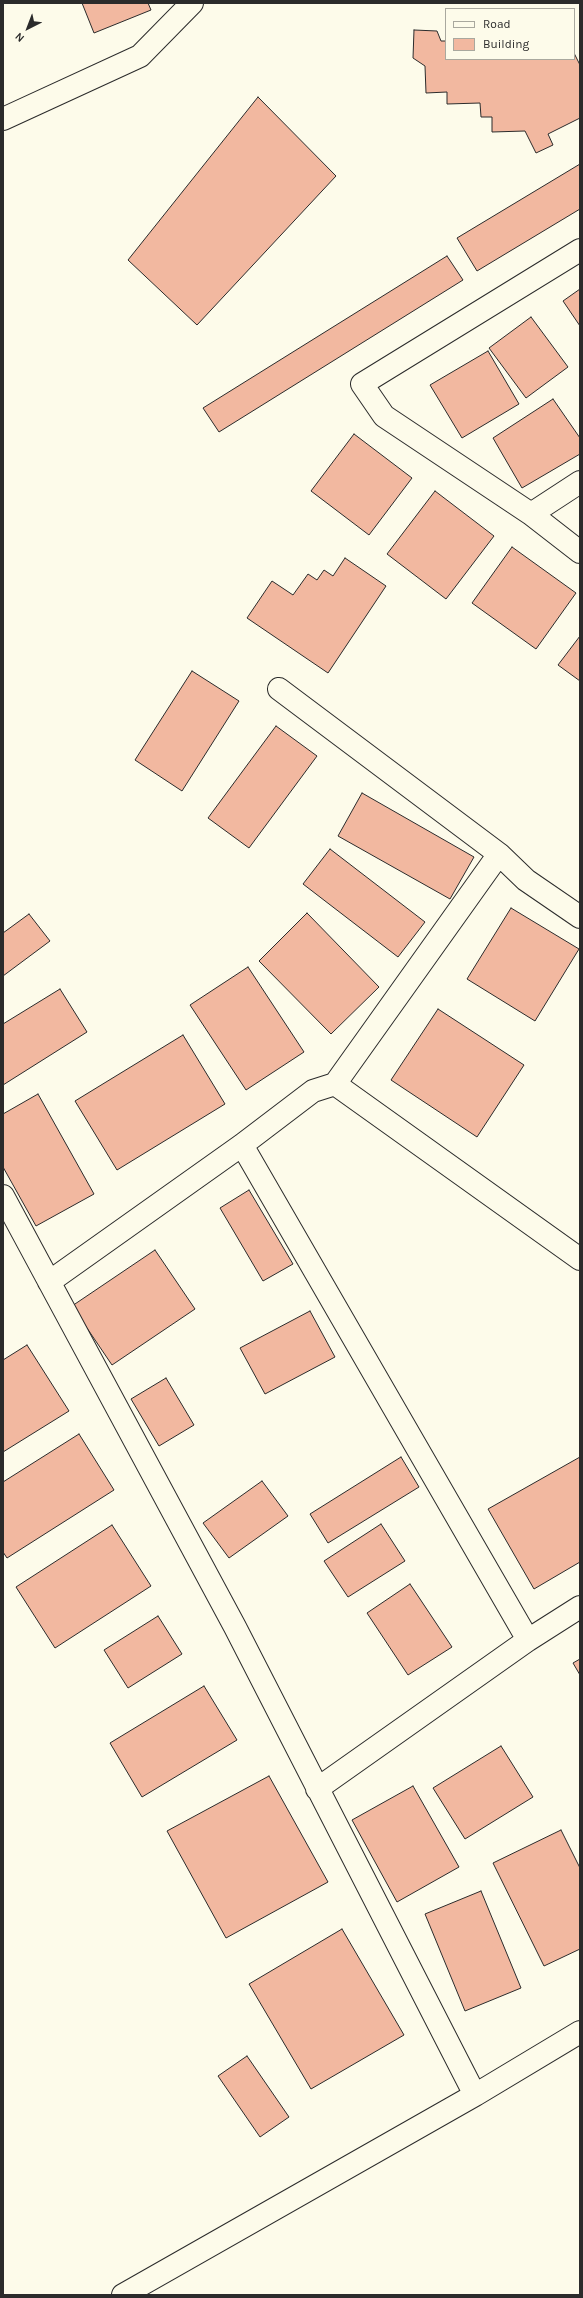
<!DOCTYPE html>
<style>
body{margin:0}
#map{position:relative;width:583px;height:2298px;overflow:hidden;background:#fdfbea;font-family:Karla,sans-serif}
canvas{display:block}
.frame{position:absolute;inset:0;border:4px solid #2b2b2b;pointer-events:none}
.legend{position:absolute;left:445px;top:8px;width:130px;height:52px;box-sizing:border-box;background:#fdfbea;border:1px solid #a9a89e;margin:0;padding:5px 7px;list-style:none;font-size:12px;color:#2b2b2b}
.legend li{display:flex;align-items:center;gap:8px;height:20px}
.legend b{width:20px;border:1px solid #a9a89e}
.north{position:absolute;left:8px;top:8px;width:40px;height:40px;-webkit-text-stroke:3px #fdfbea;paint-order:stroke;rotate:222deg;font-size:11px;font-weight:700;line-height:16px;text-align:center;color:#2b2b2b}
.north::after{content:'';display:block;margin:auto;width:14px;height:18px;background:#2b2b2b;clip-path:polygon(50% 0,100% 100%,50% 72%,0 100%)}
</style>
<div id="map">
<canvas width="583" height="2298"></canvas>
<div class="frame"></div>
<ul class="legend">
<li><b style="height:5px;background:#fdfbea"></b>Road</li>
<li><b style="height:11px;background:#f2b8a0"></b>Building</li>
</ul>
<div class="north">N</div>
</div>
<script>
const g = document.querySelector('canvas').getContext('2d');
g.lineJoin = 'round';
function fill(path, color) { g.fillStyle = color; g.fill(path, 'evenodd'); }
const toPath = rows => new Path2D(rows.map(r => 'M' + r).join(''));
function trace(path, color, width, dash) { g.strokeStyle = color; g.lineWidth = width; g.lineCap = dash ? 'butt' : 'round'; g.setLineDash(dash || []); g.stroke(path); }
const building = toPath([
 [82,3,148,3,151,10,94,33,82,3],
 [414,30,437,31,441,41,446,41,446,59,574,59,574,53,580,65,580,118,548,134,553,145,536,153,525,131,492,132,492,117,481,117,480,103,447,104,447,92,426,93,425,66,413,58,414,30],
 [258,97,336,176,197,325,128,260,258,97],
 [580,164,580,209,477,271,457,238,580,164],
 [447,256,463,280,219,432,203,408,447,256],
 [580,289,580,326,563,301,580,289],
 [531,317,568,367,526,398,489,348,531,317],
 [488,351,519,404,462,438,430,385,488,351],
 [553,399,580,438,580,454,522,488,493,438,553,399],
 [354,434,412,478,369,535,311,491,354,434],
 [435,491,494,536,446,599,387,554,435,491],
 [512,547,576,593,536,649,472,603,512,547],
 [345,558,386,586,328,673,247,618,272,581,293,595,308,574,317,580,324,570,333,576,345,558],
 [580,636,580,681,558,665,580,636],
 [192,671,239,701,182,791,135,760,192,671],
 [276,726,317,756,249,848,208,818,276,726],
 [362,793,474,857,450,899,338,836,362,793],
 [330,849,425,922,398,957,303,884,330,849],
 [511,908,579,949,535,1021,467,979,511,908],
 [307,913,379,987,331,1034,259,961,307,913],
 [29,914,50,941,3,976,3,933,29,914],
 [248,967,304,1052,246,1090,190,1005,248,967],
 [60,989,87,1032,3,1085,3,1024,60,989],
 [438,1009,524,1065,477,1137,391,1080,438,1009],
 [183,1035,225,1104,117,1170,75,1101,183,1035],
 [38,1094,94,1194,36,1226,3,1167,3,1114,38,1094],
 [249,1190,293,1264,263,1281,220,1208,249,1190],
 [155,1250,195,1309,112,1365,72,1306,155,1250],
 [310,1311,335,1357,265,1394,240,1348,310,1311],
 [27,1345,69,1411,3,1452,3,1360,27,1345],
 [166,1378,194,1425,159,1446,131,1399,166,1378],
 [79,1434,114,1490,7,1558,3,1552,3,1482,79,1434],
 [401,1457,419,1487,328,1543,310,1514,401,1457],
 [580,1457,580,1562,534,1589,488,1509,580,1457],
 [262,1481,288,1516,229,1558,203,1523,262,1481],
 [381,1524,405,1561,348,1597,324,1561,381,1524],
 [112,1525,151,1586,55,1648,16,1587,112,1525],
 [410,1584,452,1647,408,1675,367,1613,410,1584],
 [158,1616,182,1654,128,1688,104,1650,158,1616],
 [580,1659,580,1675,573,1663,580,1659],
 [204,1686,237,1740,142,1797,110,1743,204,1686],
 [501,1746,533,1797,465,1839,433,1788,501,1746],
 [269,1776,328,1882,226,1938,167,1831,269,1776],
 [413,1786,459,1867,397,1902,352,1820,413,1786],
 [561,1830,580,1868,580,1949,544,1966,493,1863,561,1830],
 [481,1891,521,1988,465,2011,425,1914,481,1891],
 [342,1929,404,2035,311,2089,249,1984,342,1929],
 [247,2056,289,2117,260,2137,218,2076,247,2056]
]);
fill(building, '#f2b8a0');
trace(building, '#2b2b2b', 1);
const minor = toPath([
 [3,119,140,56,192,3],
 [580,250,362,384,384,416,531,514,580,552],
 [531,514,580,482],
 [279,689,499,854,526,880,580,917],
 [335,1084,580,1259],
 [242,1145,528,1640],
 [3,1196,235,1627,475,2095],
 [49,1282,242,1145,313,1091,335,1084,499,854],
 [317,1789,528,1640,580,1607],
 [123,2295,475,2095,580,2032]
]);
trace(minor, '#2b2b2b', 24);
trace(minor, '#fdfbea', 22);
</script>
